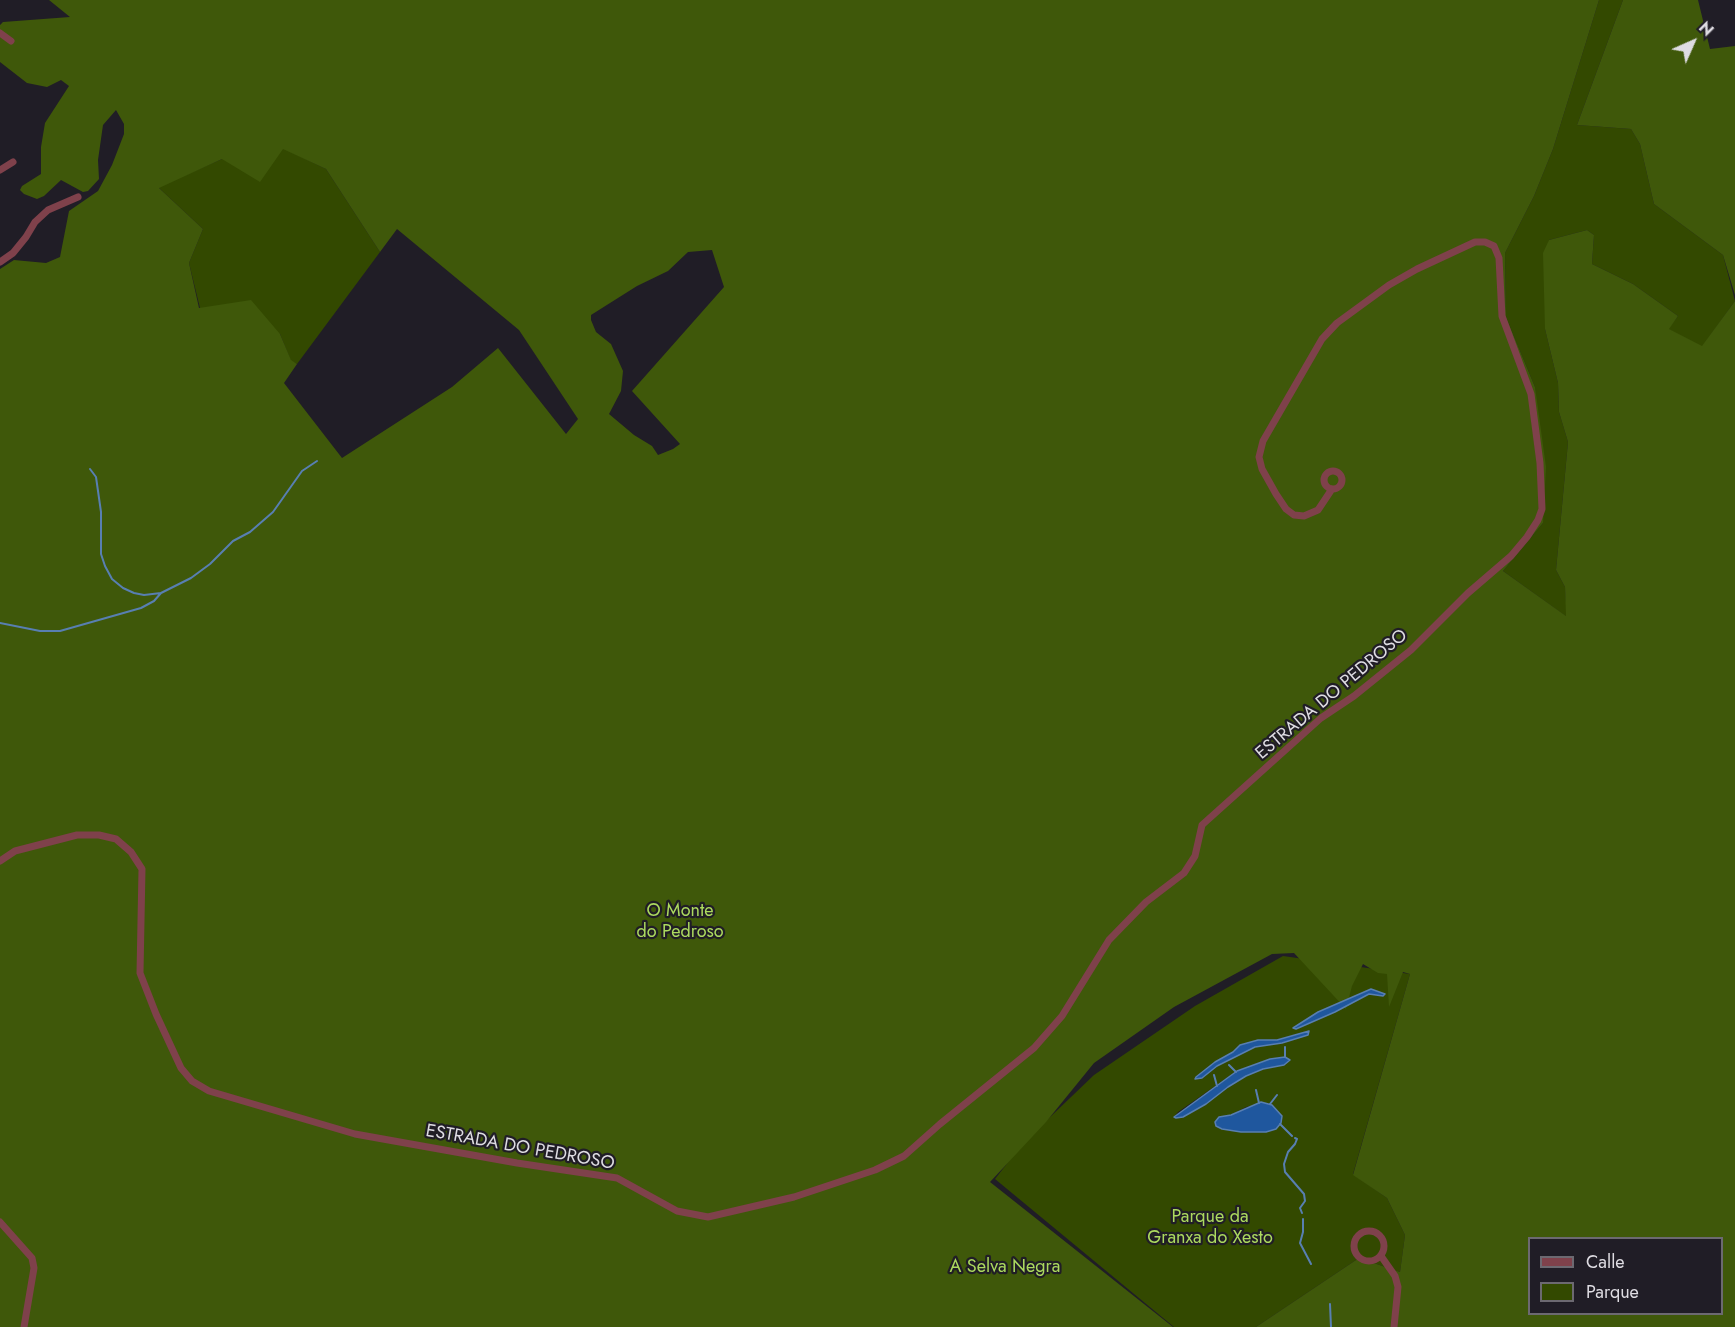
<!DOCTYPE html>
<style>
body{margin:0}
#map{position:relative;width:1735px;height:1327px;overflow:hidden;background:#201d26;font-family:Jost,sans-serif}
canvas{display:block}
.legend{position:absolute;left:1528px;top:1237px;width:195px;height:78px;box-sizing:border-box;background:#201d26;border:2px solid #6c6971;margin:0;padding:8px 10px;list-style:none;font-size:18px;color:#dedce2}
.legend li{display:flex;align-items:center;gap:12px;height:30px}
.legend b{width:30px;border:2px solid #6c6971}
.north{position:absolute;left:1663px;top:12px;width:60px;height:60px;-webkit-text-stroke:4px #201d26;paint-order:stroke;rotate:45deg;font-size:16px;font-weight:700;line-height:24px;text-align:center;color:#dedce2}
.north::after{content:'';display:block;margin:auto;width:21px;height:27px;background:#dedce2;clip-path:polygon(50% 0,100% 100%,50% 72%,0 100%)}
</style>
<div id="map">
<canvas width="1735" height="1327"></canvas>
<ul class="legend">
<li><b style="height:8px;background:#7f414b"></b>Calle</li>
<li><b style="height:16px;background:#334900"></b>Parque</li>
</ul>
<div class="north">N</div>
</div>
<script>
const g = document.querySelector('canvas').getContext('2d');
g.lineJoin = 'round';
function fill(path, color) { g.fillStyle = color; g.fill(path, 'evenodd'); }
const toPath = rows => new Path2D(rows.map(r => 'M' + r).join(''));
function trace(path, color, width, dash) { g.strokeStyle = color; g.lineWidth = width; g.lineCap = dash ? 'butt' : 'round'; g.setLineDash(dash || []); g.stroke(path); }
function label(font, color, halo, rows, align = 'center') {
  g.font = font + ' Jost,sans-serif'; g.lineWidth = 4.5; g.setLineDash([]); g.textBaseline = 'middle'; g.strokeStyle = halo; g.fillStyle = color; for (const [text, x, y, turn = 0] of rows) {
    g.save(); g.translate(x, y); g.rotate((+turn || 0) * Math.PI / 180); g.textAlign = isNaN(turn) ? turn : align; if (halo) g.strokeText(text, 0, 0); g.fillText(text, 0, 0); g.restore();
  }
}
fill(toPath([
 [1599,0,1623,0,1577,125,1631,129,1640,144,1654,204,1723,255,1735,301,1702,347,1668,329,1678,316,1633,284,1592,264,1594,235,1587,230,1549,240,1545,329,1558,383,1559,412,1568,442,1556,570,1565,587,1567,617,1503,571,1543,523,1535,387,1506,317,1505,253,1534,196,1553,149],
 [283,148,326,169,380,252,297,364,291,361,280,334,200,308,189,263,203,229,158,187,222,159],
 [1283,956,1410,974,1353,1174,1387,1198,1405,1235,1400,1272,1359,1258,1256,1327,1174,1327,995,1179,1024,1142,1094,1075,1195,1006],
 [1371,989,1383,996,1369,994,1335,1012,1293,1028,1318,1012],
 [1309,1031,1282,1043,1255,1047,1217,1066,1202,1078,1196,1079,1196,1077,1215,1062,1233,1052,1241,1045,1258,1040,1277,1040],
 [1285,1057,1274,1067,1263,1069,1246,1076,1183,1117,1174,1117,1178,1112,1237,1071,1270,1059],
 [1268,1103,1272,1105,1229,1131,1219,1118,1231,1115,1246,1107]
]), '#334900');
fill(toPath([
 [49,0,1599,0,1553,149,1534,196,1505,253,1506,317,1535,387,1546,467,1543,523,1503,571,1566,616,1565,587,1556,570,1568,442,1559,412,1558,383,1545,329,1543,253,1549,240,1587,230,1594,235,1592,264,1633,284,1678,316,1669,329,1702,346,1735,301,1735,1327,1256,1327,1359,1258,1400,1272,1405,1235,1387,1198,1353,1175,1410,974,1403,972,1389,1007,1387,974,1378,973,1363,964,1352,986,1346,1009,1294,953,1272,954,1174,1007,1094,1063,1046,1122,990,1182,1173,1327,0,1327,0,269,14,260,46,263,60,257,69,211,98,191,112,165,124,134,124,124,116,110,103,125,98,160,99,179,88,191,83,192,61,180,44,196,37,199,24,194,20,190,22,186,41,174,41,147,45,123,69,86,61,80,47,87,27,83,0,62,0,25,3,22,70,17],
 [283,149,326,169,380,252,397,229,519,330,578,419,566,434,498,348,452,387,342,458,284,383,297,364,291,360,280,334,251,300,199,308,189,263,203,229,159,188,222,159,260,182],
 [712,250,724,287,632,391,680,444,673,449,658,455,652,446,634,435,609,414,621,391,623,371,611,344,596,332,591,320,591,315,637,286,668,271,688,252],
 [1530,1238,1722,1238,1722,1314,1530,1314],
 [1623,0,1698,0,1710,49,1735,46,1735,295,1723,255,1654,204,1640,144,1631,129,1577,125]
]), '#3f580a');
const water = toPath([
 [1371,989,1385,994,1383,996,1369,994,1335,1012,1296,1029,1293,1028,1318,1012,1371,989],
 [1309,1031,1308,1035,1282,1043,1255,1047,1217,1066,1202,1078,1195,1079,1196,1077,1215,1062,1233,1052,1240,1045,1258,1040,1277,1040,1309,1031],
 [1285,1057,1290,1060,1284,1065,1263,1069,1246,1076,1228,1087,1206,1104,1183,1117,1176,1118,1174,1117,1237,1071,1270,1059,1285,1057],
 [1261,1102,1272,1105,1282,1116,1281,1123,1276,1129,1266,1132,1241,1132,1222,1129,1216,1126,1215,1122,1219,1117,1231,1115,1261,1102]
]);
fill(water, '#1f579e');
trace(water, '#587fb2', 1.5);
trace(toPath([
 [90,469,96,477,101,512,101,554,105,566,112,579,123,588,134,593,144,595,161,593],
 [0,623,40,631,60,631,141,608,154,601,161,593,191,578,210,564,233,541,250,532,273,512,302,471,317,461],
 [1285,1047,1285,1057],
 [1229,1065,1236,1072],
 [1214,1075,1217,1086],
 [1256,1090,1259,1103],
 [1270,1104,1277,1095],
 [1280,1124,1292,1136],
 [1295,1138,1297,1139,1295,1144,1288,1152,1284,1164,1285,1172,1304,1194,1305,1201,1300,1208,1302,1213],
 [1303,1219,1303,1232,1300,1243,1311,1264],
 [1330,1304,1331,1327]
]), '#587fb2', 2);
trace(toPath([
 [0,33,11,41],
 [0,170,13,162],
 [0,262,13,253,26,237,35,222,48,210,78,197],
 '1324 480a9 9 0 1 1 18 0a9 9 0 1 1-18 0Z',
 [0,861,15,851,77,835,99,835,116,839,131,852,142,869,140,973,156,1014,181,1068,192,1081,209,1091,355,1134,517,1163,617,1178,677,1211,708,1217,794,1197,875,1170,904,1156,940,1124,1034,1048,1062,1016,1109,940,1146,902,1184,873,1195,856,1202,825,1321,718,1354,696,1411,650,1468,593,1511,556,1527,537,1538,520,1542,509,1540,463,1531,394,1502,316,1499,258,1494,246,1485,242,1475,242,1417,269,1389,285,1337,323,1322,339,1263,441,1259,457,1262,469,1276,494,1286,509,1294,515,1304,516,1318,510,1332,489],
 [0,1222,32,1258,34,1268,24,1327],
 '1354 1246a15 15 0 1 1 30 0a15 15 0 1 1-30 0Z',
 [1381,1256,1395,1276,1398,1287,1394,1327]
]), '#7f414b', 7);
label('18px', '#dedce2', '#201d26', [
 ["ESTRADA DO PEDROSO",1332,695,-40],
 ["ESTRADA DO PEDROSO",520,1148,10]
]);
label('18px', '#acda5f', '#201d26', [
 ["O Monte",680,912],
 ["do Pedroso",680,933],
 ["Parque da",1210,1218],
 ["Granxa do Xesto",1210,1239],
 ["A Selva Negra",1005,1268]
]);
</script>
